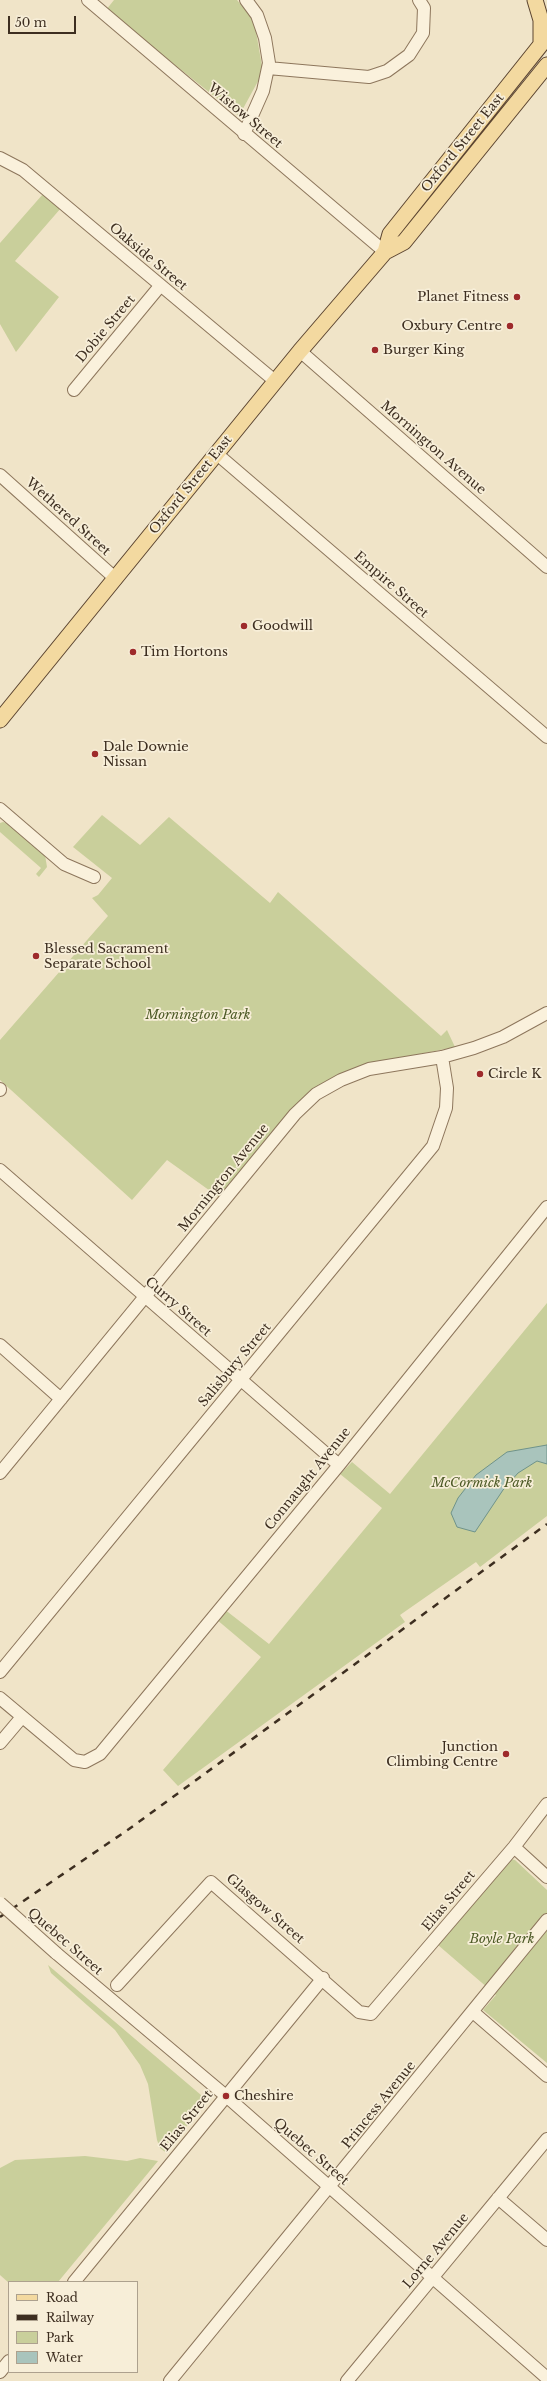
<!DOCTYPE html>
<style>
body{margin:0}
#map{position:relative;width:547px;height:2381px;overflow:hidden;background:#f0e4c8;font-family:"Libre Baskerville",serif}
canvas{display:block}
.legend{position:absolute;left:8px;top:2281px;width:130px;height:92px;box-sizing:border-box;background:#f7eed8;border:1px solid #ada18e;margin:0;padding:5px 7px;list-style:none;font-size:12px;color:#3d2e20}
.legend li{display:flex;align-items:center;gap:8px;height:20px}
.legend b{width:20px;border:1px solid #ada18e}
.scale{position:absolute;left:8px;top:16px;width:68px;height:18px;box-sizing:border-box;border:2px solid #3d2e20;border-top:0;padding-left:5px;font-size:12px;line-height:14px;white-space:nowrap;color:#3d2e20;-webkit-text-stroke:3px #f7eed8;paint-order:stroke}
</style>
<div id="map">
<canvas width="547" height="2381"></canvas>
<ul class="legend">
<li><b style="height:5px;background:#f3d9a0"></b>Road</li>
<li><b style="height:5px;background:#3d2e20"></b>Railway</li>
<li><b style="height:11px;background:#c9cf9b"></b>Park</li>
<li><b style="height:11px;background:#a9c4bc"></b>Water</li>
</ul>
<div class="scale">50 m</div>
</div>
<script>
const g = document.querySelector('canvas').getContext('2d');
g.lineJoin = 'round';
function fill(path, color) { g.fillStyle = color; g.fill(path, 'evenodd'); }
const toPath = rows => new Path2D(rows.map(r => 'M' + r).join(''));
function trace(path, color, width, dash) { g.strokeStyle = color; g.lineWidth = width; g.lineCap = dash ? 'butt' : 'round'; g.setLineDash(dash || []); g.stroke(path); }
function label(font, color, halo, rows, align = 'center') {
  g.font = font + ' "Libre Baskerville",serif'; g.lineWidth = 3.5; g.setLineDash([]); g.textBaseline = 'middle'; g.strokeStyle = halo; g.fillStyle = color; for (const [text, x, y, turn = 0] of rows) {
    g.save(); g.translate(x, y); g.rotate((+turn || 0) * Math.PI / 180); g.textAlign = isNaN(turn) ? turn : align; if (halo) g.strokeText(text, 0, 0); g.fillText(text, 0, 0); g.restore();
  }
}
fill(toPath([
 [114,0,237,0,254,20,263,72,239,116,106,10],
 [43,194,61,208,15,261,59,297,16,352,0,324,0,243],
 [102,815,140,845,169,817,270,903,278,892,441,1036,447,1030,455,1047,365,1065,302,1100,286,1115,220,1198,167,1160,132,1200,0,1080,0,1040,108,916,92,898,98,895,112,878,73,847],
 [3,822,9,824,45,855,47,867,39,877,36,874,41,868,0,832,0,823],
 [547,1303,547,1516,480,1567,476,1562,400,1615,405,1622,178,1786,163,1770,261,1657,216,1619,224,1609,269,1644,382,1508,340,1474,352,1462,390,1494],
 [510,1859,515,1860,547,1890,547,2063,483,2010,496,1995,438,1945],
 [48,1965,201,2095,206,2103,165,2152,160,2148,157,2140,148,2084,140,2065,115,2030,51,1973],
 [85,2156,127,2161,140,2158,158,2161,58,2282,9,2283,0,2275,0,2168,15,2160]
]), '#c9cf9b');
const water = toPath([
 [547,1445,547,1464,537,1461,518,1473,503,1490,475,1532,457,1527,451,1513,458,1498,476,1475,507,1452,547,1445]
]);
fill(water, '#a9c4bc');
trace(water, '#6f938a', 1);
const minor = toPath([
 [88,0,385,252],
 [268,68,369,77,387,71,409,55,423,33,424,8,419,0],
 [244,134,263,91,269,63,265,38,257,15,246,0],
 [0,158,23,170,275,381],
 [300,351,547,567],
 [74,390,160,286],
 [217,454,547,737],
 [0,475,116,579],
 [0,809,64,864,94,877],
 [0,1090,0,1089],
 [0,1170,339,1465],
 [0,1345,61,1399],
 [0,1473,295,1114,316,1094,341,1080,369,1069,442,1057,474,1048,503,1037,547,1013],
 [0,1672,433,1146,446,1108,447,1088,442,1057],
 [0,1698,74,1760,85,1762,100,1754,339,1465,547,1207],
 [0,1743,22,1717],
 [514,1847,547,1877],
 [56,1953,226,2096,547,2378],
 [117,1985,211,1882,359,2012,371,2014,514,1847,547,1804],
 [473,2012,547,2076],
 [498,2198,547,2240],
 [74,2282,323,1978],
 [0,2372,9,2361],
 [170,2381,547,1920],
 [347,2381,547,2139]
]);
const major = toPath([
 [535,0,541,20,541,44],
 [385,252,390,234,547,37],
 [0,720,300,351,385,252,404,242,547,65]
]);
trace(minor, '#8d765c', 14);
trace(major, '#5b4430', 17);
trace(minor, '#faf1dc', 12);
trace(major, '#f3d9a0', 15);
trace(toPath([
 [0,1917,129,1829,547,1524]
]), '#3d2e20', 2.5, [7, 7]);
const minorBridge = toPath([
 [0,1903,56,1953]
]);
trace(minorBridge, '#8d765c', 14, []);
trace(minorBridge, '#faf1dc', 12);
for (const [x, y, r, color] of [
 [517,297,4,"#9e2a2b"],
 [510,326,4,"#9e2a2b"],
 [375,350,4,"#9e2a2b"],
 [244,626,4,"#9e2a2b"],
 [133,652,4,"#9e2a2b"],
 [95,754,4,"#9e2a2b"],
 [36,956,4,"#9e2a2b"],
 [480,1074,4,"#9e2a2b"],
 [506,1754,4,"#9e2a2b"],
 [226,2096,4,"#9e2a2b"]
]) { const dot = new Path2D(); dot.arc(x, y, r, 0, 2 * Math.PI); g.fillStyle = color; g.fill(dot); trace(dot, '#f7eed8', 1.5); }
label('13px', '#3d2e20', '#f7eed8', [
 ["Wistow Street",245,116,40],
 ["Oxford Street East",463,143,-51],
 ["Oakside Street",148,257,40],
 ["Dobie Street",106,329,-50],
 ["Mornington Avenue",433,448,41],
 ["Oxford Street East",191,485,-51],
 ["Wethered Street",68,517,42],
 ["Empire Street",391,585,41],
 ["Mornington Avenue",224,1178,-51],
 ["Curry Street",178,1307,41],
 ["Salisbury Street",235,1365,-50],
 ["Connaught Avenue",308,1479,-51],
 ["Elias Street",449,1901,-50],
 ["Glasgow Street",265,1909,41],
 ["Quebec Street",65,1942,41],
 ["Princess Avenue",379,2105,-51],
 ["Elias Street",187,2121,-51],
 ["Quebec Street",311,2152,41],
 ["Lorne Avenue",436,2251,-50]
]);
label('13px', '#3d2e20', '#f7eed8', [
 ["Planet Fitness",509,297,"right"],
 ["Oxbury Centre",502,326,"right"],
 ["Burger King",383,350],
 ["Goodwill",252,626],
 ["Tim Hortons",141,652],
 ["Dale Downie",103,747],
 ["Nissan",103,762],
 ["Blessed Sacrament",44,949],
 ["Separate School",44,964],
 ["Circle K",488,1074],
 ["Junction",498,1747,"right"],
 ["Climbing Centre",498,1762,"right"],
 ["Cheshire",234,2096]
], 'left');
label('italic 13px', '#4d5a26', '#f7eed8', [
 ["Mornington Park",198,1015],
 ["McCormick Park",482,1483],
 ["Boyle Park",502,1939]
]);
</script>
